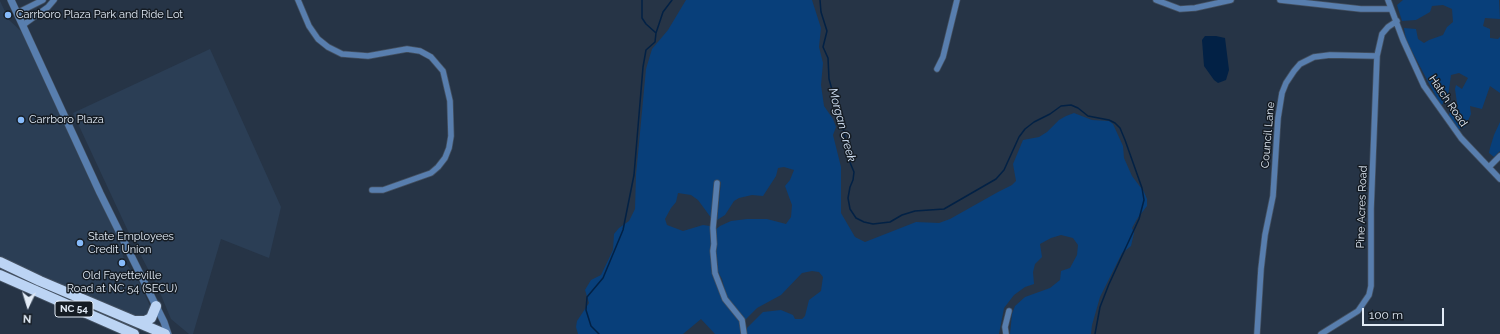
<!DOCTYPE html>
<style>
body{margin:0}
#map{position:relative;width:1500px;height:334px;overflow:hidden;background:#263446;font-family:Raleway,sans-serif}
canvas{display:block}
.north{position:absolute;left:8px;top:286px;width:40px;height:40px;-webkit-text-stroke:3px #151c24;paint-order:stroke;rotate:184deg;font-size:11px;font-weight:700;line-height:16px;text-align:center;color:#e2ebf6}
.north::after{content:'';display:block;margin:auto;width:14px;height:18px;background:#e2ebf6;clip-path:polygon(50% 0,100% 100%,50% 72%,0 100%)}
.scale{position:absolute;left:1362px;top:308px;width:82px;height:18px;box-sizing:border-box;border:2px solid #e2ebf6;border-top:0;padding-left:5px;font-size:12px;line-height:14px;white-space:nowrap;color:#e2ebf6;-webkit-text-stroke:3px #151c24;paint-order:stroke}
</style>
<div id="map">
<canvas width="1500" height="334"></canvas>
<div class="north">N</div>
<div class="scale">100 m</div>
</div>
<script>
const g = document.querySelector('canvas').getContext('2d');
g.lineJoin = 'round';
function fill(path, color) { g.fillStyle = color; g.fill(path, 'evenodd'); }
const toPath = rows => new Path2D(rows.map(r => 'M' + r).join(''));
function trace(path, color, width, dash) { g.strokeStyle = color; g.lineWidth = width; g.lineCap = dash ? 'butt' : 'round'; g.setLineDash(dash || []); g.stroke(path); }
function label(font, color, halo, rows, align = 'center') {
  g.font = font + ' Raleway,sans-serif'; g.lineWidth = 3; g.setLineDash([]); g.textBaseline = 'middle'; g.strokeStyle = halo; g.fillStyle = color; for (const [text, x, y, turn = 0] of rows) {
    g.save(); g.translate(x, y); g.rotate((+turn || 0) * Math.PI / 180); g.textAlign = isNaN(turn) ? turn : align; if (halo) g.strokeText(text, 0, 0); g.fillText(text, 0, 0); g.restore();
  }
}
fill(toPath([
 [0,1,9,20,24,34,65,122,93,186,118,237,123,256,127,265,137,278,150,306,150,310,148,316,136,317,118,309,116,307,44,277,0,256],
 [210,49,281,207,269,258,221,239,193,334,189,334,171,319,158,288,128,231,73,113]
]), '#2b3e55');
fill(toPath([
 [686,0,812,0,821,28,819,47,823,63,821,85,824,106,833,119,836,127,833,135,841,167,841,213,855,237,865,242,916,222,939,223,950,219,998,192,1012,185,1016,181,1013,164,1023,140,1039,137,1047,132,1059,120,1066,116,1074,113,1092,120,1109,121,1113,124,1123,146,1124,158,1132,176,1144,192,1147,199,1147,206,1137,219,1132,228,1134,233,1131,246,1122,253,1100,297,1092,325,1091,334,1010,334,1012,314,1015,306,1025,297,1050,288,1060,280,1061,271,1070,268,1077,255,1078,245,1073,238,1061,235,1051,238,1040,244,1042,257,1035,264,1033,272,1034,284,1025,287,1014,295,1004,308,999,334,747,334,747,328,763,312,781,310,793,315,795,319,802,319,805,316,809,300,821,291,823,277,819,272,812,271,802,273,781,295,757,308,746,319,743,319,727,299,722,279,718,272,717,258,715,250,715,230,720,226,731,221,747,219,767,219,786,224,791,217,792,205,785,186,790,180,794,170,784,167,778,168,776,176,763,196,752,195,739,198,734,201,725,215,717,220,721,182,715,181,712,219,698,200,691,195,678,193,676,202,671,208,665,219,667,225,683,231,703,225,710,226,712,243,710,248,716,279,723,301,739,320,741,334,715,334,701,319,683,334,578,334,576,327,577,321,589,303,585,290,591,280,601,275,613,250,614,234,619,228,629,221,635,209,636,175,646,69,652,49,668,30],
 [1403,0,1499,0,1500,19,1485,18,1483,26,1490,29,1490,38,1498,39,1500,37,1500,93,1490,86,1482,109,1470,106,1471,114,1465,127,1457,130,1447,117,1457,103,1455,89,1456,85,1462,89,1468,78,1459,73,1451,75,1448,97,1441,106,1406,40,1404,28,1416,29,1418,39,1424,43,1429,40,1443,35,1447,27,1453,22,1452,9,1443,5,1432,6,1430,12,1416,20,1402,21,1397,5],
 [1500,122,1500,151,1494,157,1489,153,1490,148,1494,135]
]), '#083f7a');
fill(toPath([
 [1205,36,1216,36,1225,38,1229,70,1226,80,1218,83,1214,80,1204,66,1202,40]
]), '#022145');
trace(toPath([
 [642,0,642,18,646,24,656,33],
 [820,0,821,12,827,31,823,47,828,58,829,79,844,132,849,160,854,172,853,180,850,187,848,198,850,209,856,218,864,222,873,224,890,222,902,215,915,211,944,209,996,179,1004,170,1019,137,1025,129,1034,122,1050,114,1061,106,1071,105,1078,108,1088,116,1109,120,1115,123,1120,128,1125,140,1142,188,1144,200,1139,219,1109,284,1100,307,1095,334],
 [599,334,591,326,586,310,587,297,603,278,623,230,634,175,643,67,646,50,655,42,656,33,663,12,672,0]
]), '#022145', 1.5);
const minor = toPath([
 [298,0,309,26,318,39,328,47,342,54,368,56,407,49,420,51,431,57,443,71,450,101,451,136,449,148,445,158,438,167,431,173,383,190,372,190],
 [1156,0,1180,9,1195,8,1231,0],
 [1280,0,1361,9,1391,9],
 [1388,0,1403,40,1424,86,1461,138,1500,179],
 [17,13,43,0],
 [23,25,48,7,54,0],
 [937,69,943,57,957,0],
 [1489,167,1500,156],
 [717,183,713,228,714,244,713,251,715,273,725,299,742,320,744,334],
 [1006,334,1005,327,1009,311],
 [1257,334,1261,269,1265,235,1273,196,1278,118,1282,93,1286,83,1294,71,1300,64,1314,57,1330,55,1377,56],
 [1321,334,1358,311,1369,295,1371,286,1371,209,1377,56,1382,34,1388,27,1397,21]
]);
const tertiary = toPath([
 [11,0,100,193,164,322,168,334]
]);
const trunk = toPath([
 [0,262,40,281,165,334],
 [0,275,134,334],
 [136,321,145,321,151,318,156,306]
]);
trace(minor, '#445162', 7);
trace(tertiary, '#445162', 8);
trace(trunk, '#445162', 12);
trace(minor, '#587eae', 5.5);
trace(tertiary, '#587eae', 7);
trace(trunk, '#bcd4f4', 10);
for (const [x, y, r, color] of [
 [8,15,4,"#87bbfb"],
 [21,120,4,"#87bbfb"],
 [80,243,4,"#87bbfb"],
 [122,263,4,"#87bbfb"]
]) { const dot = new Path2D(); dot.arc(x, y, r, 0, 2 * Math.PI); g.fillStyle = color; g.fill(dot); trace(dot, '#151c24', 1.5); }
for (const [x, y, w] of [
 [74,309,38]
]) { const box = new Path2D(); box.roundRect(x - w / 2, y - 8, w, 16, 3); g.fillStyle = '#151c24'; g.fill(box); trace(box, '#e2ebf6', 1); }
label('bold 10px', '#e2ebf6', null, [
 ["NC 54",74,309]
]);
label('11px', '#e2ebf6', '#151c24', [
 ["Carrboro Plaza Park and Ride Lot",16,15],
 ["Carrboro Plaza",29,120],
 ["State Employees",88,237],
 ["Credit Union",88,250],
 ["Old Fayetteville",122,276,"center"],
 ["Road at NC 54 (SECU)",122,289,"center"]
], 'left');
label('11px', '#e2ebf6', '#151c24', [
 ["Hatch Road",1448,101,56],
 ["Council Lane",1268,135,-85],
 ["Pine Acres Road",1362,207,-88]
]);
label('italic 12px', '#d5e5f9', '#151c24', [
 ["Morgan Creek",842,125,75]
]);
</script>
